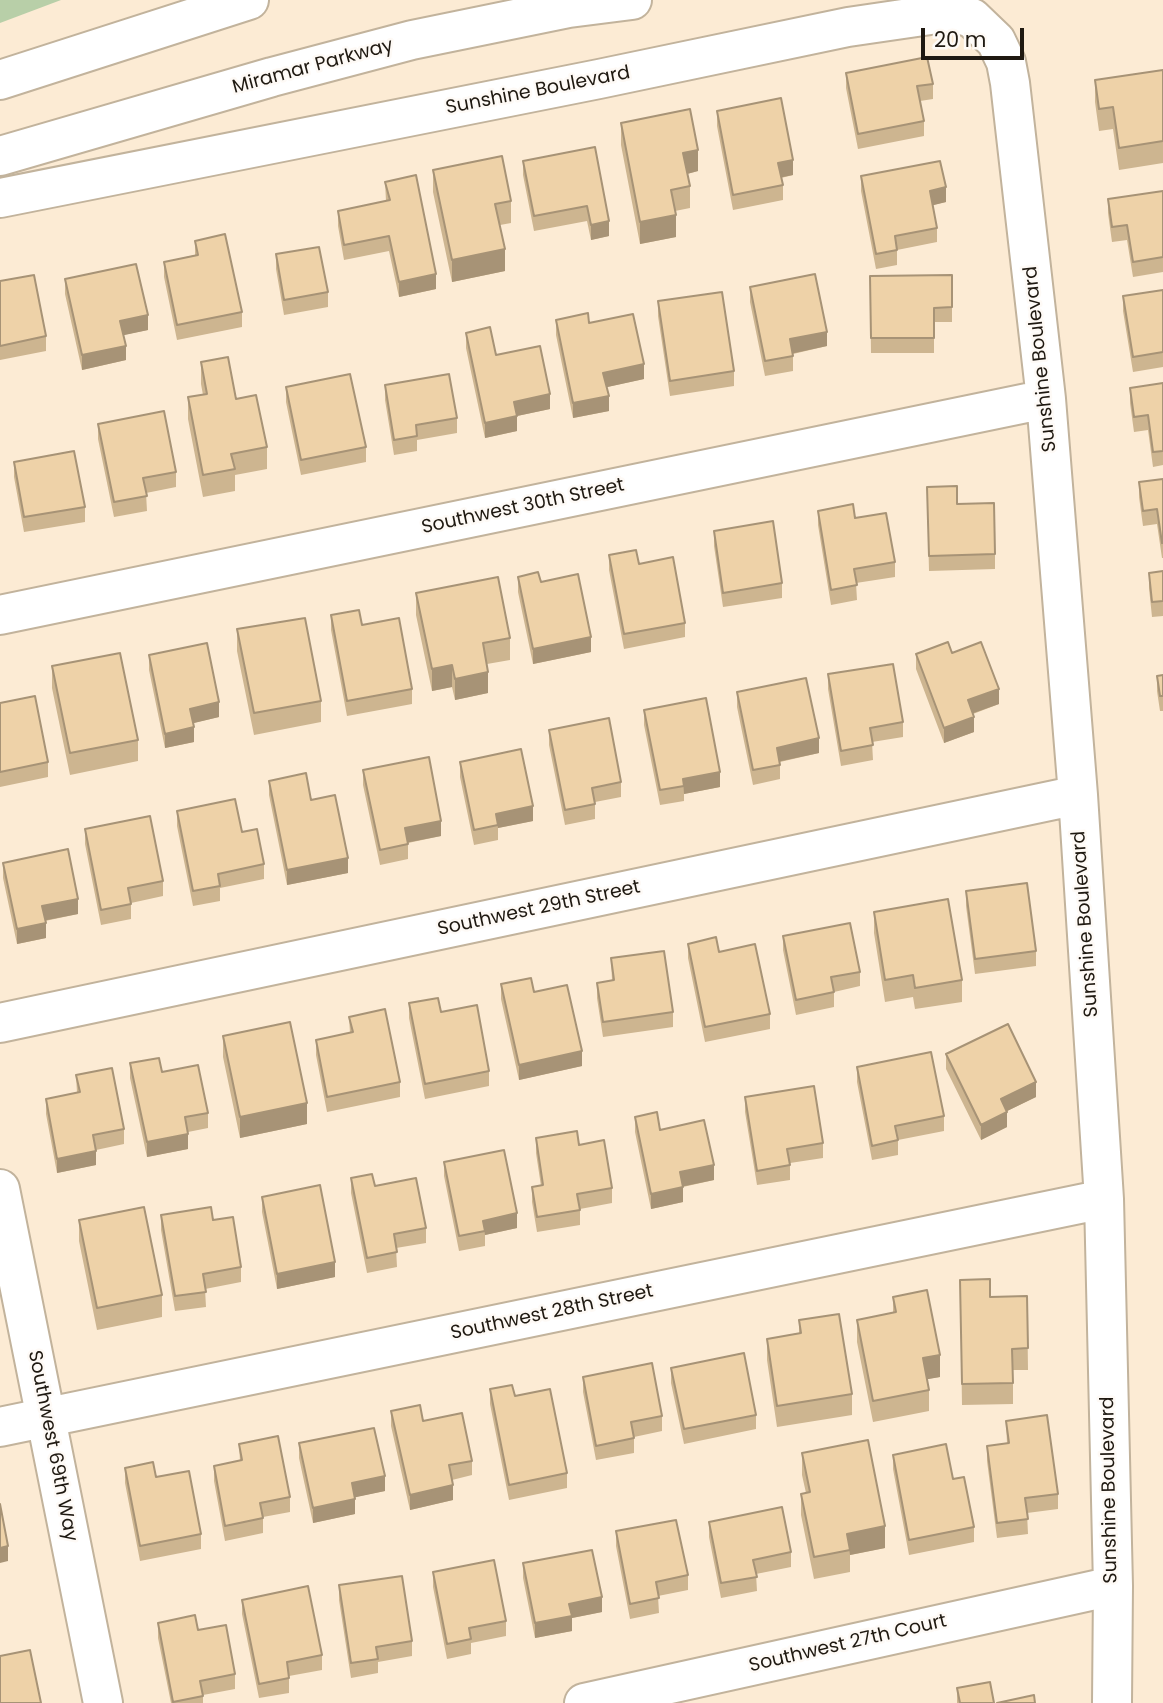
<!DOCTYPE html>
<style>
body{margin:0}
#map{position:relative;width:1163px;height:1703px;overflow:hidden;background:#fcebd4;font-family:Poppins,sans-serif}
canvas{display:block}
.scale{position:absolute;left:921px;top:28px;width:103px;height:32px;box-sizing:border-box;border:4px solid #1f1911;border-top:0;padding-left:9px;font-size:21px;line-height:24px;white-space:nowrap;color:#1f1911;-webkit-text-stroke:5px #fefaf6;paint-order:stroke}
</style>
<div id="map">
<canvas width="1163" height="1703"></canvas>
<div class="scale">20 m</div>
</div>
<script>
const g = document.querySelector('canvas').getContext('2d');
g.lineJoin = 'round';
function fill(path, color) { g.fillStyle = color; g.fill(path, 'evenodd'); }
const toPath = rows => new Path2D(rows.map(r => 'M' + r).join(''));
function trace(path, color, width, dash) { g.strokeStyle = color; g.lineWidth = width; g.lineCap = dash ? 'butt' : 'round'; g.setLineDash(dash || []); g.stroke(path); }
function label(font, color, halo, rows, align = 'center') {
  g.font = font + ' Poppins,sans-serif'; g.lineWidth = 5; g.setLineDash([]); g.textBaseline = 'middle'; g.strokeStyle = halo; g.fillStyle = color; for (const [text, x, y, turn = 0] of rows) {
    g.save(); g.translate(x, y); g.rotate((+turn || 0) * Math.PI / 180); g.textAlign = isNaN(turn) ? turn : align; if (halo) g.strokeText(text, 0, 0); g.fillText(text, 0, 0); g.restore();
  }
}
fill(toPath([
 [0,0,61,0,0,23]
]), '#b8cfa8');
const minor = toPath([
 [0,198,599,79,848,27,951,12,972,18,996,41,1006,62,1010,83,1046,399,1078,795,1104,1199,1113,1586,1112,1703],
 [0,615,1046,399],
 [0,1023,1078,795],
 [0,1189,103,1703],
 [0,1427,1104,1199],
 [584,1703,1113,1586]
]);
const major = toPath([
 [0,80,249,0],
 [0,156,272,77,412,40,569,8,632,0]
]);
trace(minor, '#c2b39c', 42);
trace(major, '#c2b39c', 42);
trace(minor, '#fff', 38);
trace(major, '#fff', 38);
fill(toPath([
 [1163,70,1163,163,1119,170,1113,129,1099,131,1095,102,1095,80],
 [846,73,933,84,933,99,920,101,924,121,924,136,858,149,846,88],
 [717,111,793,175,781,178,783,185,783,200,733,210,717,126],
 [621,123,698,171,687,174,690,186,690,208,675,211,676,237,640,244,621,145],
 [595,147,609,236,591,240,587,221,534,231,523,175,523,161],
 [433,170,511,201,511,223,500,225,505,271,452,282,433,192],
 [861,176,946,202,933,205,937,228,937,242,897,250,897,265,876,269,861,191],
 [385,182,436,289,399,297,389,251,344,260,338,226,338,211,386,201],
 [1163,191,1163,272,1133,277,1127,240,1112,242,1108,213,1108,199],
 [195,241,242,312,242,327,177,340,164,277,164,262,195,255],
 [276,254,328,292,328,307,284,315,276,269],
 [952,275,952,322,934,322,934,353,871,353,870,276],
 [65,279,148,330,123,335,126,360,82,370,65,294],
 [0,281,46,336,46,351,0,360],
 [750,287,827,346,793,354,793,371,765,376,750,302],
 [1163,290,1163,367,1133,372,1123,311,1123,296],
 [658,301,734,371,734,386,670,396,658,316],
 [556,320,589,323,644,379,607,387,609,411,573,418,556,335],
 [466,333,496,355,550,409,517,416,517,431,485,438,466,348],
 [201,362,236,399,267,447,267,469,235,475,235,491,203,497,188,419,188,397,203,395,201,384],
 [1163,383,1163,465,1153,467,1148,430,1134,432,1130,403,1130,388],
 [385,385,457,418,457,433,417,440,417,451,394,455,385,400],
 [286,387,366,447,366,462,301,475,286,402],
 [98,424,176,472,176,487,146,493,147,511,114,517,98,439],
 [14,462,85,507,85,522,24,532,14,477],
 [1163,479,1163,558,1162,558,1157,524,1143,526,1139,497,1139,482],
 [927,487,957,504,995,554,995,569,929,571],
 [818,511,855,518,895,562,895,577,856,583,857,600,831,605,818,525],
 [714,531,782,583,782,598,723,607,714,546],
 [609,555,639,564,685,623,685,637,624,649,609,570],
 [1163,571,1163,616,1152,617,1149,588,1149,573],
 [518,577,541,582,591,652,533,664,518,592],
 [416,593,510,638,510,660,487,664,488,693,455,700,452,687,432,691,416,615],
 [331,615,362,625,412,689,412,704,347,716,331,630],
 [237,629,321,701,321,722,254,735,237,651],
 [952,653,999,704,973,714,974,732,944,743,916,669,916,654],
 [149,655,219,717,193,723,194,742,165,748,149,670],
 [52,666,138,740,138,761,70,775,52,688],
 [828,674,903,722,903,737,872,742,873,760,841,766,828,689],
 [1163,675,1163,711,1160,711,1157,691,1157,676],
 [737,692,819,753,780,762,780,779,753,785,737,707],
 [0,703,48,762,48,777,0,787],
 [644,710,720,787,684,794,684,801,660,805,644,725],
 [549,730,621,782,621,797,595,802,595,819,565,825,549,745],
 [460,762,533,821,498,828,498,840,474,845,460,777],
 [363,770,441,836,408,843,408,859,380,865,363,785],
 [269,781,311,800,348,873,287,885,269,795],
 [177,811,242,832,264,864,264,879,220,888,220,901,193,906,177,826],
 [85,829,163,881,163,896,131,903,131,919,101,925,85,844],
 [3,863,78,914,45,921,46,938,17,944,3,878],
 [966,891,1036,951,1036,966,975,974,966,906],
 [874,912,962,980,962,1002,915,1009,913,997,885,1002,874,933],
 [783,936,860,972,860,986,834,992,834,1007,796,1015,783,950],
 [688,944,719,952,770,1014,770,1029,705,1042,688,958],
 [611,958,673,1012,673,1027,603,1037,597,998,597,983,612,980],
 [501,984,534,992,582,1066,519,1080,501,999],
 [409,1003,441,1012,489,1071,489,1086,425,1099,409,1018],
 [349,1017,400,1082,400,1097,327,1112,316,1055,316,1040,350,1033],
 [223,1036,307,1124,240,1138,223,1057],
 [946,1054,1036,1097,1007,1111,1007,1127,981,1140,946,1069],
 [130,1063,162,1072,208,1113,208,1128,188,1132,188,1149,147,1157,130,1078],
 [857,1067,944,1116,944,1131,898,1140,898,1155,872,1160,857,1082],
 [76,1075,124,1129,124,1144,96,1150,96,1165,57,1173,46,1114,46,1099,77,1093],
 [745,1097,823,1143,823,1158,790,1163,790,1180,757,1185,745,1112],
 [635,1117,660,1130,714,1180,683,1187,683,1202,651,1209,635,1132],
 [536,1138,579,1145,612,1188,612,1203,580,1209,580,1225,537,1232,532,1202,532,1187,541,1186,536,1153],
 [444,1162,517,1228,485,1235,485,1246,459,1251,444,1176],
 [351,1178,375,1186,426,1228,426,1243,396,1248,397,1267,367,1273,351,1193],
 [262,1197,335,1277,277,1289,262,1212],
 [161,1215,213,1220,241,1267,241,1282,205,1289,206,1307,175,1311,161,1230],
 [79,1220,162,1295,162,1317,97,1330,79,1241],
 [960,1280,990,1297,1027,1296,1028,1370,1013,1370,1013,1404,962,1405],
 [893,1297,940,1377,927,1379,929,1390,929,1411,873,1422,857,1342,857,1320,893,1313],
 [799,1320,852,1394,852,1415,777,1427,767,1360,767,1339,799,1333],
 [671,1368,756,1415,756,1429,684,1444,671,1383],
 [583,1377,662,1416,662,1431,634,1437,634,1453,596,1460,583,1392],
 [490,1389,515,1396,567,1473,567,1488,509,1500,490,1404],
 [391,1411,423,1421,472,1461,472,1475,452,1480,453,1500,410,1510,391,1426],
 [1006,1421,1058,1494,1058,1509,1027,1513,1028,1534,997,1538,987,1461,987,1446,1007,1443],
 [299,1443,385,1491,355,1497,355,1514,313,1523,299,1458],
 [239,1444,290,1497,290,1512,263,1517,263,1533,225,1541,214,1481,214,1466,240,1461],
 [802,1453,885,1548,850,1555,850,1572,814,1579,801,1515,801,1494,806,1493,802,1475],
 [893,1455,974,1527,974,1542,909,1555,893,1469],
 [125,1468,156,1477,201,1534,201,1549,140,1561,125,1483],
 [709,1522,791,1552,791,1567,756,1574,757,1591,721,1598,709,1537],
 [616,1531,688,1575,688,1590,658,1596,659,1613,630,1619,616,1546],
 [523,1563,602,1612,572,1618,572,1631,535,1638,523,1578],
 [433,1572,506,1621,506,1636,471,1643,471,1654,447,1659,433,1587],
 [339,1585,412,1641,412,1656,378,1662,378,1673,351,1678,339,1600],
 [242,1600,322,1655,322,1670,289,1676,289,1693,259,1698,242,1614],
 [158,1623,198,1630,235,1674,235,1689,203,1695,203,1703,171,1703,158,1638],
 [957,1688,994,1703,957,1703]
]), '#cdb590');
fill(toPath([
 [698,150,698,171,683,175,683,153],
 [793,160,793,175,778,178,778,163],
 [946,187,946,202,930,206,930,191],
 [676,215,676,237,640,244,640,222],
 [609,221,609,236,591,240,591,225],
 [505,249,505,271,452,282,452,260],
 [436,274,436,289,399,297,399,282],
 [148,315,148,330,120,336,120,321],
 [827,332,827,346,790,354,790,339],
 [126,346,126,360,82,370,82,355],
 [644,364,644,379,603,388,603,373],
 [550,394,550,409,517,416,517,431,485,438,485,423,514,402],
 [609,396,609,411,573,418,573,403],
 [591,637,591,652,533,664,533,649],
 [452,665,452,687,432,691,432,669],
 [488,672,488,693,455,700,455,679],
 [999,689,999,704,968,715,968,700],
 [219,702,219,717,190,724,190,709],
 [974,717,974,732,944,743,944,728],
 [194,727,194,742,165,748,165,734],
 [819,738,819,753,777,762,777,748],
 [720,772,720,787,684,794,683,779],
 [533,806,533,821,498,828,496,814],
 [441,821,441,836,405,843,405,828],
 [348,858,348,873,287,885,287,870],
 [78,899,78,914,42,921,42,906],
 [46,923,46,938,17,944,17,929],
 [582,1051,582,1066,519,1080,519,1065],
 [1036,1082,1036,1097,1001,1114,1001,1099],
 [307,1103,307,1124,240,1138,240,1117],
 [1007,1112,1007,1127,981,1140,981,1125],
 [188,1134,188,1149,147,1157,147,1142],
 [96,1151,96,1165,57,1173,57,1159],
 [714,1165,714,1180,680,1187,680,1172],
 [683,1187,683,1202,651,1209,651,1194],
 [517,1213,517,1228,485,1235,483,1221],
 [335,1262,335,1277,277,1289,277,1274],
 [940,1355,940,1377,923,1380,923,1358],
 [385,1476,385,1491,352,1498,352,1483],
 [453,1485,453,1500,410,1510,410,1495],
 [355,1499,355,1514,313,1523,313,1508],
 [885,1526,885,1548,850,1555,847,1534],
 [8,1546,8,1561,0,1563,0,1548],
 [602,1597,602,1612,572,1618,572,1631,535,1638,535,1623,569,1604]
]), '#a79376');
const building = toPath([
 [927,57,933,84,917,86,924,121,858,134,846,73,927,57],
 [1163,70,1163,141,1119,148,1113,107,1099,109,1095,80,1163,70],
 [781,98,793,160,778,163,783,185,733,195,717,111,781,98],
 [690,109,698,150,683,153,690,186,671,190,676,215,640,222,621,123,690,109],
 [595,147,609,221,591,225,587,206,534,216,523,161,595,147],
 [502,156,511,201,495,204,505,249,452,260,433,170,502,156],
 [940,161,946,187,930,191,937,228,895,236,897,250,876,254,861,176,940,161],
 [416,175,436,274,399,282,389,236,344,245,338,211,390,200,385,182,416,175],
 [1163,191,1163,257,1133,262,1127,225,1112,227,1108,199,1163,191],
 [225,234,242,312,177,325,164,262,198,255,195,241,225,234],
 [319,247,328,292,284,300,276,254,319,247],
 [136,264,148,315,120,321,126,346,82,355,65,279,136,264],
 [815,274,827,332,790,339,793,356,765,361,750,287,815,274],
 [34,275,46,336,0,346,0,281,34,275],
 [952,275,952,307,934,308,934,338,871,338,870,276,952,275],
 [1163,290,1163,352,1133,357,1123,296,1163,290],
 [722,292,734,371,670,381,658,301,722,292],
 [588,313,589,323,633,314,644,364,603,373,609,396,573,403,556,320,588,313],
 [490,327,496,355,540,346,550,394,514,402,517,416,485,423,466,333,490,327],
 [228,357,236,399,256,395,267,447,231,454,235,469,203,475,188,397,207,394,201,362,228,357],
 [350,374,366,447,301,460,286,387,350,374],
 [449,374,457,418,416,425,417,436,394,440,385,385,449,374],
 [1163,383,1163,451,1153,452,1148,415,1134,417,1130,388,1163,383],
 [164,411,176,472,143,478,147,496,114,502,98,424,164,411],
 [74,451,85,507,24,517,14,462,74,451],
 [1163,479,1163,543,1162,543,1157,509,1143,511,1139,482,1163,479],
 [957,486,957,504,994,503,995,554,929,556,927,487,957,486],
 [853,504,855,518,886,513,895,562,854,569,857,585,831,590,818,511,853,504],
 [773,521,782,583,723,593,714,531,773,521],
 [636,550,639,564,673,557,685,623,624,634,609,555,636,550],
 [1163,571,1163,601,1152,602,1149,573,1163,571],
 [538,572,541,582,578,574,591,637,533,649,518,577,538,572],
 [498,577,510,638,483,643,488,672,455,679,452,665,432,669,416,593,498,577],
 [359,610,362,625,399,618,412,689,347,701,331,615,359,610],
 [305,618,321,701,254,713,237,629,305,618],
 [948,642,952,653,981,642,999,689,968,700,974,717,944,728,916,654,948,642],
 [207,643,219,702,190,709,194,727,165,734,149,655,207,643],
 [120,653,138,740,70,753,52,666,120,653],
 [893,664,903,722,870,728,873,745,841,751,828,674,893,664],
 [1163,675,1163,696,1160,696,1157,676,1163,675],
 [806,678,819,738,777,748,780,765,753,770,737,692,806,678],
 [35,696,48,762,0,772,0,703,35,696],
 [706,698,720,772,683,779,684,786,660,790,644,710,706,698],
 [609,718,621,782,592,788,595,804,565,810,549,730,609,718],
 [521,749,533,806,496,814,498,825,474,830,460,762,521,749],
 [429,757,441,821,405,828,408,844,380,850,363,770,429,757],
 [306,773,311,800,335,795,348,858,287,870,269,781,306,773],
 [235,799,242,832,257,829,264,864,218,874,220,886,193,891,177,811,235,799],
 [150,816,163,881,128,888,131,904,101,910,85,829,150,816],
 [68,849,78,899,42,906,46,923,17,929,3,863,68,849],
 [1027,883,1036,951,975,959,966,891,1027,883],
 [948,899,962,980,915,988,913,975,885,980,874,912,948,899],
 [850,923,860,972,831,977,834,992,796,1000,783,936,850,923],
 [716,937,719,952,755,944,770,1014,705,1027,688,944,716,937],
 [664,951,673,1012,603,1022,597,983,614,980,611,958,664,951],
 [531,978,534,992,567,985,582,1051,519,1065,501,984,531,978],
 [438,998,441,1012,477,1005,489,1071,425,1084,409,1003,438,998],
 [385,1009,400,1082,327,1097,316,1040,353,1032,349,1017,385,1009],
 [290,1022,307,1103,240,1117,223,1036,290,1022],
 [1008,1024,1036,1082,1001,1099,1007,1112,981,1125,946,1054,1008,1024],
 [931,1052,944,1116,895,1126,898,1140,872,1146,857,1067,931,1052],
 [159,1058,162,1072,198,1065,208,1113,185,1117,188,1134,147,1142,130,1063,159,1058],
 [112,1068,124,1129,93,1135,96,1151,57,1159,46,1099,80,1092,76,1075,112,1068],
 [814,1086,823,1143,787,1149,790,1165,757,1171,745,1097,814,1086],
 [657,1112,660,1130,704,1120,714,1165,680,1172,683,1187,651,1194,635,1117,657,1112],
 [577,1131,579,1145,604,1140,612,1188,577,1194,580,1210,537,1217,532,1187,543,1185,536,1138,577,1131],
 [504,1150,517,1213,483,1221,485,1231,459,1236,444,1162,504,1150],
 [372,1174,375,1186,416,1178,426,1228,394,1234,397,1252,367,1258,351,1178,372,1174],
 [320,1185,335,1262,277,1274,262,1197,320,1185],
 [144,1207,162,1295,97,1308,79,1220,144,1207],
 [211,1207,213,1220,233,1217,241,1267,203,1274,206,1292,175,1296,161,1215,211,1207],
 [990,1279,990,1297,1027,1296,1028,1348,1012,1349,1013,1383,962,1384,960,1280,990,1279],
 [927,1290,940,1355,923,1358,929,1390,873,1401,857,1320,896,1312,893,1297,927,1290],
 [839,1314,852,1394,777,1406,767,1339,801,1333,799,1320,839,1314],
 [744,1353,756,1415,684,1429,671,1368,744,1353],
 [652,1363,662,1416,631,1422,634,1438,596,1446,583,1377,652,1363],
 [512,1385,515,1396,550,1389,567,1473,509,1485,490,1389,512,1385],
 [420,1405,423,1421,462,1413,472,1461,449,1465,453,1485,410,1495,391,1411,420,1405],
 [1047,1415,1058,1494,1025,1498,1028,1519,997,1523,987,1446,1009,1443,1006,1421,1047,1415],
 [374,1428,385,1476,352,1483,355,1499,313,1508,299,1443,374,1428],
 [278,1436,290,1497,260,1503,263,1518,225,1526,214,1466,242,1460,239,1444,278,1436],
 [868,1440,885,1526,847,1534,850,1550,814,1557,801,1494,810,1492,802,1453,868,1440],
 [946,1444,953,1479,964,1477,974,1527,909,1540,893,1455,946,1444],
 [153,1462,156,1477,189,1471,201,1534,140,1546,125,1468,153,1462],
 [0,1504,8,1546,0,1548,0,1504],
 [782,1507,791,1552,753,1560,757,1577,721,1583,709,1522,782,1507],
 [676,1520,688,1575,656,1582,659,1598,630,1604,616,1531,676,1520],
 [592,1550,602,1597,569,1604,572,1616,535,1623,523,1563,592,1550],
 [494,1560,506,1621,469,1628,471,1639,447,1644,433,1572,494,1560],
 [402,1576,412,1641,376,1647,378,1659,351,1663,339,1585,402,1576],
 [308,1586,322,1655,287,1662,289,1678,259,1684,242,1600,308,1586],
 [195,1615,198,1630,226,1625,235,1674,200,1681,203,1696,173,1702,158,1623,195,1615],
 [30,1650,41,1703,0,1703,0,1656,30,1650],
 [990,1682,994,1703,960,1703,957,1688,990,1682],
 [1034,1695,1035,1703,997,1703,1034,1695]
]);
fill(building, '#eed2a8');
trace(building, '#a79376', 2);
label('19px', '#1f1911', '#fefaf6', [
 ["Miramar Parkway",313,67,-15],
 ["Sunshine Boulevard",538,91,-11],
 ["Sunshine Boulevard",1041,359,-96],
 ["Southwest 30th Street",523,507,-12],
 ["Southwest 29th Street",539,909,-12],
 ["Sunshine Boulevard",1086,924,-94],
 ["Southwest 28th Street",552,1313,-12],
 ["Southwest 69th Way",52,1446,79],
 ["Sunshine Boulevard",1110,1490,-91],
 ["Southwest 27th Court",848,1644,-13]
]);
</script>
